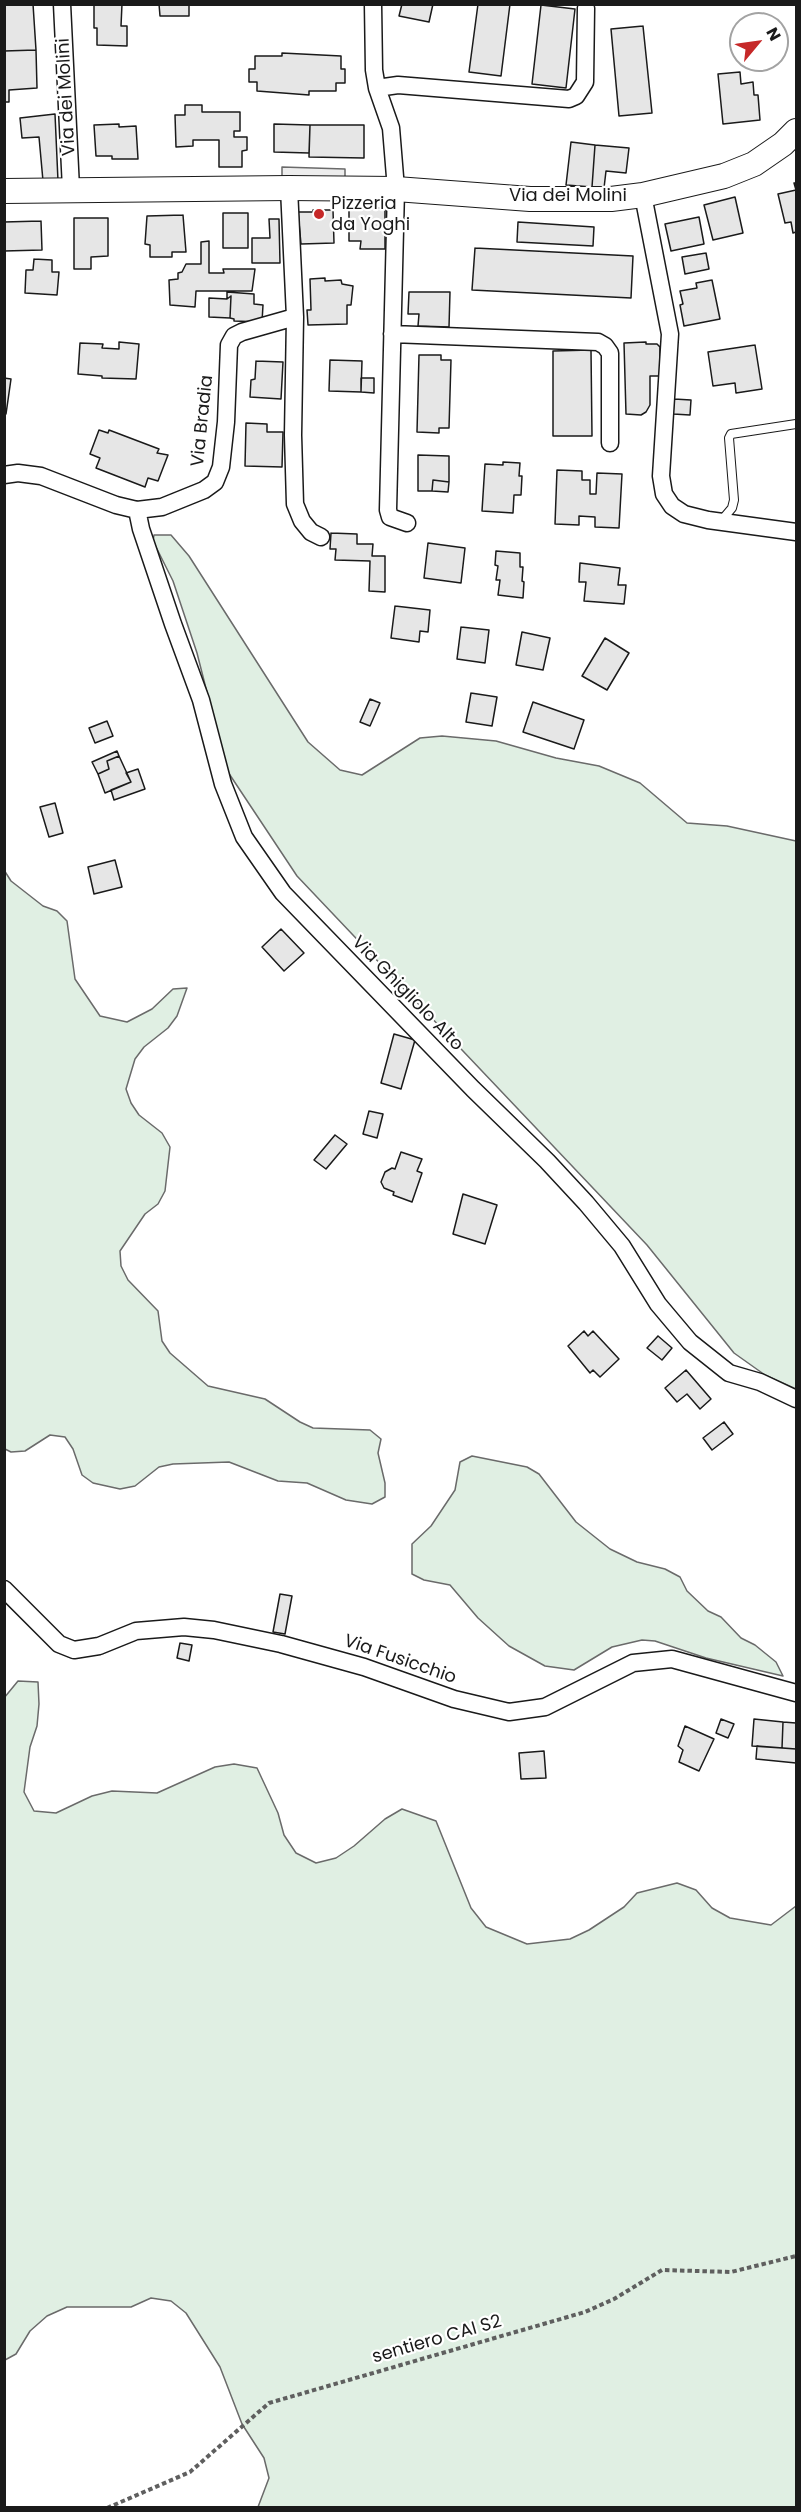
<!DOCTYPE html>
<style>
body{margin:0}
#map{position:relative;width:801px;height:2512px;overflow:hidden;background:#fff;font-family:Poppins,sans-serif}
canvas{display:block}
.frame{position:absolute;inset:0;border:6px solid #1a1a1a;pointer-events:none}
.north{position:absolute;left:729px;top:12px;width:60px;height:60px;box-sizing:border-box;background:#fff;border:2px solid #a3a3a3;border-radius:50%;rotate:61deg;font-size:16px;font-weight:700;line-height:24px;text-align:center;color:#1a1a1a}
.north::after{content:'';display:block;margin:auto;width:21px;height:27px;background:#c62828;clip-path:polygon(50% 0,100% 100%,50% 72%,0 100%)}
</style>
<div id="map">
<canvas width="801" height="2512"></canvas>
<div class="frame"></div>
<div class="north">N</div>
</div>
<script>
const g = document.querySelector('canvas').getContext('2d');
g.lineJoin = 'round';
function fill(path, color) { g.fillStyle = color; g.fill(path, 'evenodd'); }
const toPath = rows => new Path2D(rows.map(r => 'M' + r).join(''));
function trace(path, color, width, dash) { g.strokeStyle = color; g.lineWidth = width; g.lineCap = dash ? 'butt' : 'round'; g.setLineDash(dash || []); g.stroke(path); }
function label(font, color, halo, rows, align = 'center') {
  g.font = font + ' Poppins,sans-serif'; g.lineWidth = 4.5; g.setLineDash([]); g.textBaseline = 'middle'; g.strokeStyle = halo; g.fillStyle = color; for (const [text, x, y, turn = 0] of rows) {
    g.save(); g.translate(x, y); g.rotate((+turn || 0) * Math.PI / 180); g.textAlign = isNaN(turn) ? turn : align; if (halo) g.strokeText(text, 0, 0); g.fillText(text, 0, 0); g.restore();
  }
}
const green = toPath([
 [154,535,171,535,189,556,308,742,340,770,362,775,420,738,442,736,496,741,556,758,599,766,640,783,687,823,727,826,796,841,796,1389,765,1375,734,1353,647,1245,297,876,220,760,215,724,197,653,173,581,153,541,154,535],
 [4,870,11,881,43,906,57,911,67,921,75,979,100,1016,127,1022,152,1009,173,989,187,988,177,1016,168,1028,144,1047,135,1059,126,1089,131,1103,139,1115,162,1133,170,1147,165,1191,158,1204,145,1214,120,1251,121,1266,128,1280,158,1311,162,1341,170,1353,208,1386,265,1399,300,1422,313,1428,370,1430,381,1439,378,1453,385,1483,385,1497,372,1504,346,1500,307,1483,278,1481,229,1462,173,1464,159,1467,135,1486,120,1489,93,1483,82,1475,73,1449,65,1437,50,1435,25,1451,11,1452,5,1449,4,870],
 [472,1456,527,1467,539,1474,576,1522,610,1549,637,1562,665,1569,680,1577,687,1591,708,1611,721,1617,741,1638,755,1645,776,1662,783,1676,706,1658,655,1641,642,1640,612,1647,574,1670,545,1666,509,1646,478,1618,450,1585,424,1580,412,1574,412,1544,431,1526,455,1490,460,1462,472,1456],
 [18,1681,38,1682,39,1704,37,1726,30,1747,24,1792,34,1811,56,1813,92,1796,112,1791,157,1793,215,1767,234,1764,257,1768,278,1813,284,1835,296,1853,316,1863,336,1858,354,1846,385,1819,402,1809,436,1821,471,1908,486,1927,527,1944,570,1939,589,1930,624,1907,637,1893,677,1883,696,1890,712,1908,730,1918,771,1925,796,1906,796,2507,258,2507,269,2478,264,2458,242,2424,220,2367,186,2313,171,2301,151,2298,131,2307,67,2307,47,2316,30,2331,16,2354,5,2360,4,1698,18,1681]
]);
fill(green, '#e0efe3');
trace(green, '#6a6a6a', 1.5);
const parking = toPath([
 [282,167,345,169,345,184,282,183,282,167]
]);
fill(parking, '#ededed');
trace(parking, '#6a6a6a', 1.5);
const building = toPath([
 [4,4,33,4,36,50,4,51,4,4],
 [94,4,122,4,121,26,127,26,127,46,97,45,97,28,94,28,94,4],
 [159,4,189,4,189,16,160,16,159,4],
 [402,4,433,4,429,22,399,16,402,4],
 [478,4,510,4,501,76,469,72,478,4],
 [541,5,575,9,566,88,532,84,541,5],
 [643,26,652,113,619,116,611,29,643,26],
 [36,50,37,88,9,90,9,102,4,102,4,51,36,50],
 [282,53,341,56,341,69,345,69,345,83,336,83,336,91,309,91,309,95,257,91,257,82,249,82,249,69,255,69,255,56,282,56,282,53],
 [740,72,741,84,753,82,754,95,758,95,760,120,723,124,718,74,740,72],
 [185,105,202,105,202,112,240,112,240,131,234,131,234,137,247,137,247,150,242,151,242,167,219,167,219,140,193,140,193,146,176,147,175,115,185,115,185,105],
 [55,114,58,181,43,181,39,137,22,138,20,118,55,114],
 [119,124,119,127,136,126,138,159,112,159,112,156,96,156,94,125,119,124],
 [274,124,310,125,309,153,274,152,274,124],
 [310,125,364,125,364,158,309,157,310,125],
 [571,142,595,145,592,187,566,185,571,142],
 [595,145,629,148,626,173,606,171,604,188,592,187,595,145],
 [794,183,796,183,796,232,793,233,791,222,785,223,778,194,796,190,794,183],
 [735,197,743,233,713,240,704,205,735,197],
 [349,208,385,208,385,249,360,249,361,241,349,241,349,208],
 [313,210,333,210,334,243,301,244,298,212,313,212,313,210],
 [223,213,248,213,248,248,223,248,223,213],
 [183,215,186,252,172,252,172,257,150,257,150,245,145,244,147,216,183,215],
 [699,217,704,244,671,251,665,224,699,217],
 [74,218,108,218,108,256,91,257,91,269,74,269,74,218],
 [269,219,279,219,280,263,252,263,252,238,270,238,269,219],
 [41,221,42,250,4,251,4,222,41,221],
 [518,222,594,227,593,246,517,242,518,222],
 [209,241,209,273,224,273,223,269,255,269,252,291,196,291,195,307,170,305,169,280,178,279,178,273,182,272,186,264,201,264,201,242,209,241],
 [475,248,633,256,631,298,472,290,475,248],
 [706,253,709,269,685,274,682,257,706,253],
 [34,259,52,260,52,272,59,272,57,295,25,293,26,270,33,270,34,259],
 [325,278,325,281,341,280,342,284,353,286,351,305,347,305,347,324,308,325,307,310,311,310,310,279,325,278],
 [712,280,720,319,684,326,680,305,683,304,680,291,697,288,696,283,712,280],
 [227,292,254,294,254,304,263,305,262,322,234,321,234,319,230,318,231,296,227,299,227,292],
 [409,292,450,292,449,327,418,326,419,314,408,314,409,292],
 [231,296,230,318,209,317,209,298,227,299,231,296],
 [119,342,139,344,136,379,102,378,102,376,78,374,80,343,103,344,102,348,119,349,119,342],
 [646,342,646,344,657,344,660,347,660,376,650,376,650,405,646,412,641,415,626,414,624,343,646,342],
 [755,345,762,389,736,393,735,383,713,386,708,352,755,345],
 [591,350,592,436,553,436,553,351,591,350],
 [419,355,441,355,441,360,451,360,449,428,439,428,439,433,417,432,419,355],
 [330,360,362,361,361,392,329,391,330,360],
 [256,361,283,362,281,399,250,397,251,380,255,379,256,361],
 [4,378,11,379,6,414,4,413,4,378],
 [361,378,374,378,374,393,361,392,361,378],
 [674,399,691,400,690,415,673,414,674,399],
 [246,423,267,424,267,432,283,432,282,467,245,466,246,423],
 [99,430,108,433,109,430,159,449,157,453,168,455,158,481,148,478,145,487,96,468,100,458,90,454,99,430],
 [418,455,449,456,449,482,433,480,432,491,418,491,418,455],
 [503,462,520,463,519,476,522,476,521,495,514,495,513,513,482,511,485,464,503,465,503,462],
 [557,470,582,471,582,480,590,480,590,494,596,494,597,473,622,474,619,528,595,527,595,517,579,516,579,525,555,524,557,470],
 [433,480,449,482,448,492,432,491,433,480],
 [331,533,357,534,357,544,373,544,372,556,385,556,385,592,369,591,370,561,335,560,336,549,330,549,331,533],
 [428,543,465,548,461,583,424,578,428,543],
 [496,551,520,553,520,567,523,567,522,581,524,582,523,598,498,595,500,580,496,580,498,566,495,565,496,551],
 [580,563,620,568,618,585,626,585,624,604,584,601,586,582,579,582,580,563],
 [395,606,430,610,428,632,420,631,419,642,391,638,395,606],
 [461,627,489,630,485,663,457,659,461,627],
 [522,632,550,638,543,670,516,665,522,632],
 [605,638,629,653,607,690,582,676,605,638],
 [471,693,497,697,492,726,466,722,471,693],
 [370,699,380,703,370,726,360,722,370,699],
 [533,702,584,720,574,749,523,732,533,702],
 [107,721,113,736,95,743,89,728,107,721],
 [117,751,119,756,107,761,109,769,98,774,92,762,117,751],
 [119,756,131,782,105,793,98,774,109,769,107,761,119,756],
 [138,769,145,789,114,800,111,790,131,782,126,773,138,769],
 [55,803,63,833,49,837,40,807,55,803],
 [115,860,122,887,94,894,88,867,115,860],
 [281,929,304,953,284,971,262,947,281,929],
 [394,1034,415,1040,401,1089,381,1083,394,1034],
 [369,1111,383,1114,377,1138,363,1134,369,1111],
 [335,1135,347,1144,326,1169,314,1160,335,1135],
 [401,1152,422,1159,417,1171,422,1173,412,1202,393,1195,394,1192,384,1188,381,1182,385,1172,392,1168,395,1169,401,1152],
 [463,1194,497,1205,485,1244,453,1234,463,1194],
 [584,1331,588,1336,593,1331,619,1359,600,1377,593,1370,590,1373,568,1346,584,1331],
 [658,1336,672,1348,662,1360,647,1348,658,1336],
 [686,1370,711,1399,700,1409,687,1394,677,1402,665,1388,686,1370],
 [724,1422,733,1434,712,1450,703,1438,724,1422],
 [280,1594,292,1596,285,1634,273,1632,280,1594],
 [180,1643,192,1645,189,1661,177,1658,180,1643],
 [721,1719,734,1724,728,1738,716,1733,721,1719],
 [754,1719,783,1722,782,1748,752,1746,754,1719],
 [783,1722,796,1723,796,1749,782,1748,783,1722],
 [685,1726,714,1739,699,1771,679,1762,683,1750,678,1746,685,1726],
 [757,1746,796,1749,796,1763,756,1759,757,1746],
 [544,1751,546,1778,521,1779,519,1753,544,1751]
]);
fill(building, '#e6e6e6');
trace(building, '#1a1a1a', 1.5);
const lane = toPath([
 [721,521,732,508,734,500,729,438,731,434,796,424]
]);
const street = toPath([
 [62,4,71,189],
 [373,4,374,70,377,88,391,128,396,189,388,510,390,517,407,523],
 [377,88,398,85,569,99,576,96,585,82,586,8],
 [643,195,670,334,661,476,664,494,672,506,684,514,708,520,796,532],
 [295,317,293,435,295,504,302,521,311,532,321,537],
 [392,334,598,342,605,346,610,353,610,443],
 [4,475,18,473,41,476,116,505,137,510,162,507,204,490,215,482,221,467,226,422,229,345,234,336,242,332,295,317,289,188],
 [137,510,141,529,173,624,201,700,223,784,244,837,283,893,473,1089,547,1161,586,1203,622,1246,658,1304,690,1342,729,1373,760,1382,796,1399],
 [4,1589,59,1644,74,1650,99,1646,136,1631,184,1627,214,1630,281,1644,364,1667,454,1699,509,1712,545,1707,633,1663,672,1659,796,1693]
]);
const secondary = toPath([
 [4,191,289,188,396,189,530,199,611,199,643,195,724,176,754,164,783,144,796,131]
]);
trace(lane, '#1a1a1a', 10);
trace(street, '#1a1a1a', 19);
trace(secondary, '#1a1a1a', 26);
trace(toPath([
 [107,2508,190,2472,269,2403,585,2312,614,2299,662,2270,731,2272,796,2256]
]), '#5f5f5f', 4, [4.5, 3]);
trace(lane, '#fff', 8);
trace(street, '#fff', 16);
trace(secondary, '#fff', 24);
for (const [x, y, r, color] of [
 [319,214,6,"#c62828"]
]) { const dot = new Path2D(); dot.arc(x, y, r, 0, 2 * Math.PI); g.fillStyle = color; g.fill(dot); trace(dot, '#fff', 2); }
label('18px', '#1a1a1a', '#fff', [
 ["Via dei Molini",67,97,-93],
 ["Via dei Molini",568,196],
 ["Via Bradia",203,421,-84],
 ["Via Ghigliolo Alto",407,994,46],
 ["Via Fusicchio",400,1660,19],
 ["sentiero CAI S2",437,2340,-16]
]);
label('18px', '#1a1a1a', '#fff', [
 ["Pizzeria",331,204],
 ["da Yoghi",331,225]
], 'left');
</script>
